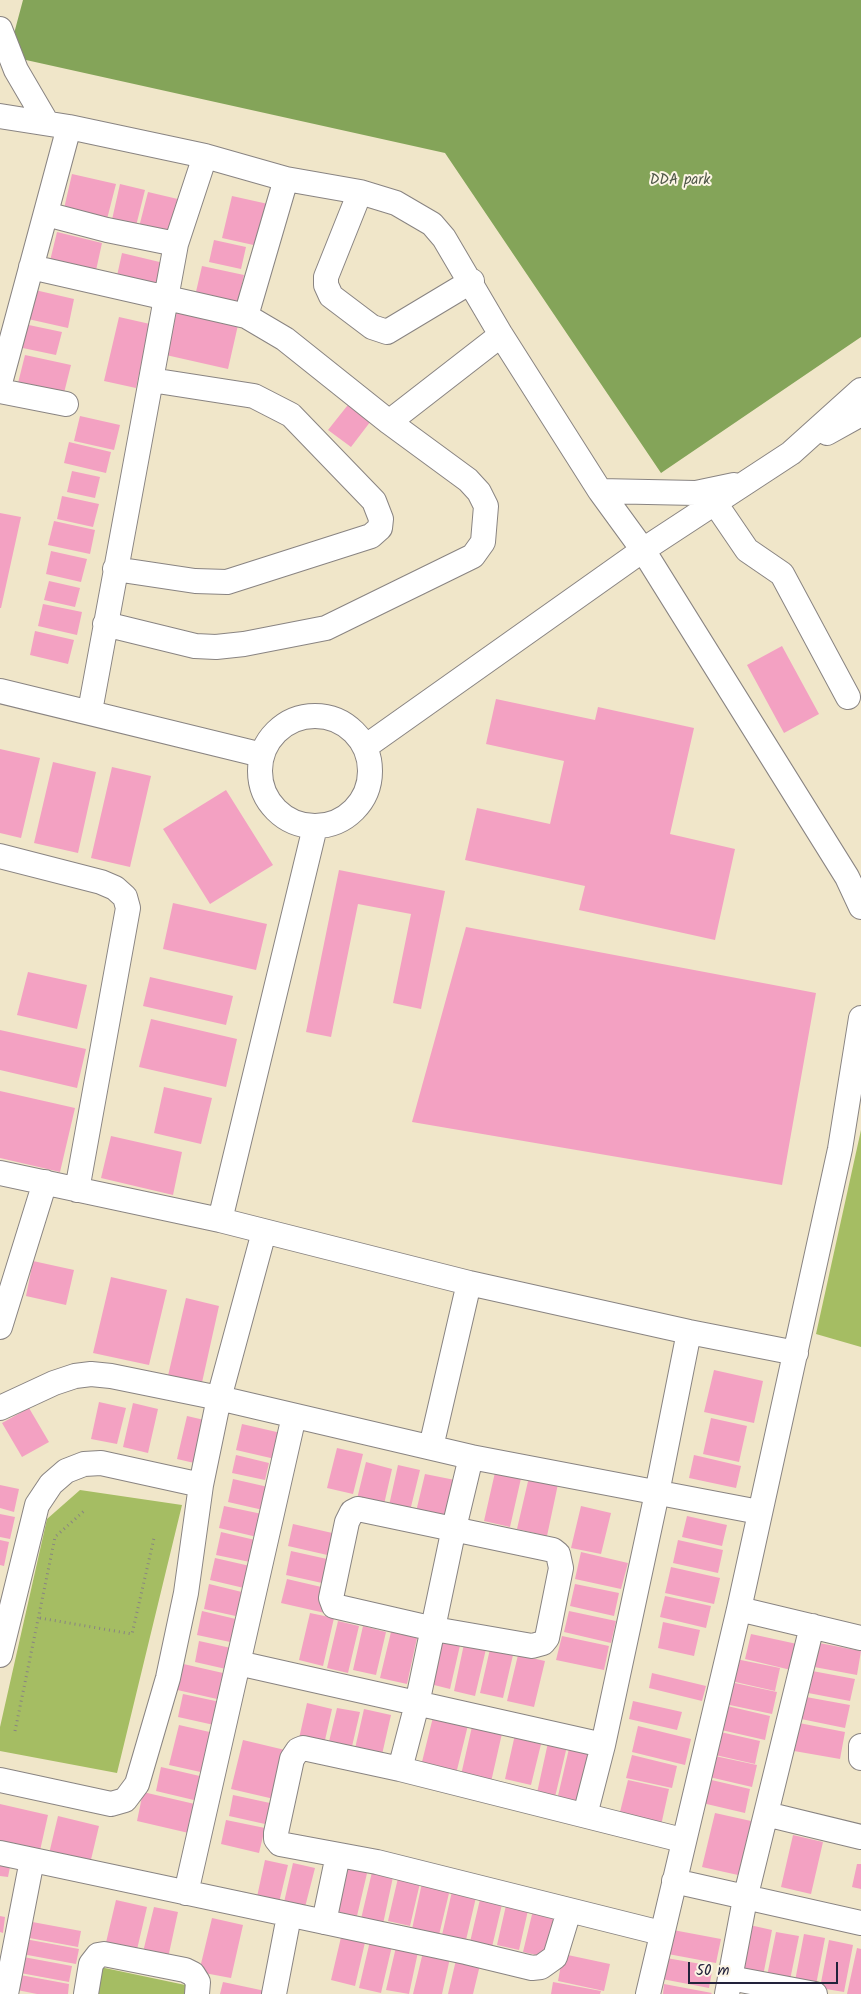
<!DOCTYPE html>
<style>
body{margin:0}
#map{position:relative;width:861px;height:1994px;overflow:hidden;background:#f0e6c9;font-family:Kalam,sans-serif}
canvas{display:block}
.scale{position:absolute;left:688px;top:1962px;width:150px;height:22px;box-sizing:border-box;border:2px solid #22223b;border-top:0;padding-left:6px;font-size:15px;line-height:18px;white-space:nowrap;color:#22223b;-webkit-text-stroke:4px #fcf5e5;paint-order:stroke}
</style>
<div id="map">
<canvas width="861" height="1994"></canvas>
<div class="scale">50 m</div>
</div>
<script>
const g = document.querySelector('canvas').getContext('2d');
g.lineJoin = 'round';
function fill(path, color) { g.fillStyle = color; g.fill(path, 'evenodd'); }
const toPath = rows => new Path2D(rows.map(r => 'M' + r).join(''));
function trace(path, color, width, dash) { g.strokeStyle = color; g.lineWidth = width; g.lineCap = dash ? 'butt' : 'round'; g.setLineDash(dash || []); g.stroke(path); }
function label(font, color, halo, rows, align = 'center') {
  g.font = font + ' Kalam,sans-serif'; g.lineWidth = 4; g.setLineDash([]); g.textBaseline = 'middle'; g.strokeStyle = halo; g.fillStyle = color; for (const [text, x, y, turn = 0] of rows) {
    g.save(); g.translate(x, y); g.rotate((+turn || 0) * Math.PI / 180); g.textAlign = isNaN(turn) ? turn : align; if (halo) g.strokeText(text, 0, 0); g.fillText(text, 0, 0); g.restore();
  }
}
fill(toPath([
 [861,1130,861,1347,816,1334],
 [80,1490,182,1505,117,1773,0,1751,0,1727,47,1519],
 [100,1967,190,1986,188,1994,94,1994]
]), '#a5bd63');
fill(toPath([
 [23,0,861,0,861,337,661,473,445,153,8,56]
]), '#84a459');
fill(toPath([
 [72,174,116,184,106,223,63,213],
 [120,184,145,190,135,230,111,224],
 [148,192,182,200,173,235,139,227],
 [232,196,268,204,258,246,222,238],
 [57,232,102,243,95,275,49,265],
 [214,240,246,247,241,269,209,262],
 [122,253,168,264,161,296,115,285],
 [202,266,244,275,237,305,195,296],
 [35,290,74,299,68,328,28,319],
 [177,311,238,325,228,369,166,355],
 [119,317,150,324,136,388,104,381],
 [24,324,62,332,56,355,18,347],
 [25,355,71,365,64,393,18,383],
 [355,396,377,413,351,447,328,430],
 [80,416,120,425,114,450,74,441],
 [69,442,111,452,106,473,64,463],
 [72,471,100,477,95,498,67,492],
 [62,496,99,504,93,527,57,519],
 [0,513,21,517,1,608,0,608],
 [54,521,95,530,90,554,48,545],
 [51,551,87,559,81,582,46,574],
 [49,581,80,588,75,607,44,600],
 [43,604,82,612,77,635,38,626],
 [35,631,74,640,68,664,30,655],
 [782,646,819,714,784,733,747,665],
 [496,699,595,720,598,707,694,728,670,834,735,849,715,940,579,910,585,886,465,860,477,808,550,824,564,761,486,744],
 [0,749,40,758,21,838,0,833],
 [53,762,96,772,78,853,34,843],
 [112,767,151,776,130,867,91,858],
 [226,790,273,865,210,904,163,829],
 [339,870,445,891,421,1009,393,1003,411,914,358,904,331,1037,306,1032],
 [173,903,267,924,256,970,163,949],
 [466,927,816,993,782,1185,412,1122],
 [28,972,87,985,77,1029,17,1015],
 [150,977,233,996,226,1025,143,1006],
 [151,1019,237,1039,226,1087,139,1067],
 [0,1030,86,1049,77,1088,0,1070],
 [164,1087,212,1098,201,1144,154,1133],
 [0,1091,75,1108,60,1172,0,1158],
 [111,1136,182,1152,173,1195,101,1178],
 [33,1261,74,1270,66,1305,26,1296],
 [111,1277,167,1290,149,1365,93,1353],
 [186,1298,219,1306,201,1387,167,1380],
 [714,1370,763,1381,754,1423,704,1412],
 [99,1402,126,1408,117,1444,91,1439],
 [133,1403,158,1409,148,1453,123,1447],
 [29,1408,49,1442,22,1457,2,1423],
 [187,1416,213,1422,203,1465,177,1459],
 [711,1418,747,1426,739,1462,703,1454],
 [242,1424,281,1433,275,1459,236,1450],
 [337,1448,363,1454,353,1494,327,1488],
 [236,1455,269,1463,265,1480,232,1473],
 [694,1455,741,1466,736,1488,689,1478],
 [366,1462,392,1469,383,1509,356,1503],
 [398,1465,420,1470,409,1515,388,1510],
 [496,1468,522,1474,510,1527,484,1521],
 [425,1474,455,1480,446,1523,415,1516],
 [529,1477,558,1484,547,1536,517,1529],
 [233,1479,268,1487,263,1510,228,1502],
 [0,1485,19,1489,14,1512,0,1508],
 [224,1506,262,1514,257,1537,219,1528],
 [581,1506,611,1513,601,1554,571,1548],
 [0,1514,15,1517,10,1539,0,1537],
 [687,1516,727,1525,722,1546,682,1537],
 [293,1524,341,1535,336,1557,288,1546],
 [221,1532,255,1540,250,1562,216,1555],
 [0,1540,9,1542,4,1566,0,1565],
 [678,1540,723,1550,718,1573,673,1563],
 [291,1551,336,1561,331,1585,286,1575],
 [581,1552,628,1563,621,1589,575,1579],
 [215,1558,250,1566,244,1588,210,1580],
 [671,1567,720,1578,714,1604,665,1593],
 [287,1579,330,1589,325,1613,281,1603],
 [209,1584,246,1593,240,1617,204,1609],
 [575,1584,619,1593,614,1616,570,1606],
 [665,1596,711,1606,706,1628,660,1617],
 [202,1611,240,1620,235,1643,197,1635],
 [569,1611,616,1621,611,1643,564,1632],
 [310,1613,334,1618,323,1666,299,1660],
 [338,1621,359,1626,348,1673,327,1668],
 [663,1622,700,1630,694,1656,658,1648],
 [363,1626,386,1632,376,1675,353,1670],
 [391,1632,417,1638,407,1684,380,1678],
 [751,1634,797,1644,791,1670,745,1659],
 [437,1636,461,1641,450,1689,426,1683],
 [562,1636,609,1646,604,1670,556,1660],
 [199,1641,231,1648,226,1669,195,1662],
 [814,1642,861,1651,857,1675,809,1666],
 [464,1644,486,1649,475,1696,454,1691],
 [490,1649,513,1655,503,1698,480,1693],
 [518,1655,545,1661,534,1707,507,1701],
 [736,1659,780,1668,775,1691,731,1681],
 [179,1663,223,1673,217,1699,173,1689],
 [807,1670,855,1679,850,1701,803,1692],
 [652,1673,706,1686,702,1701,649,1688],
 [730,1682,777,1692,772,1714,725,1704],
 [183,1694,220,1702,214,1725,178,1717],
 [806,1697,850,1705,845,1728,801,1719],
 [633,1701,682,1712,677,1730,629,1719],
 [307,1703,332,1709,323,1749,298,1743],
 [723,1705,770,1716,765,1740,717,1729],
 [337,1708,360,1712,350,1755,327,1750],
 [364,1709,391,1715,381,1759,354,1753],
 [434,1713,469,1721,456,1774,421,1766],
 [473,1722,503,1729,491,1782,461,1775],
 [799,1723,845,1732,840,1759,794,1751],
 [179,1725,214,1733,205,1773,169,1765],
 [638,1726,691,1739,685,1765,632,1752],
 [516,1730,543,1736,531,1785,505,1779],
 [716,1731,760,1741,755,1764,711,1754],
 [549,1738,568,1742,555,1797,537,1793],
 [243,1740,285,1750,274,1799,231,1789],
 [571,1740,598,1746,584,1806,557,1800],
 [632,1755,677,1766,672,1788,626,1778],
 [710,1755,757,1765,752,1787,705,1776],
 [161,1767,204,1777,198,1801,156,1791],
 [703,1778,750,1789,745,1813,698,1802],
 [628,1780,669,1789,660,1830,618,1820],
 [143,1792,199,1805,193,1834,137,1821],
 [233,1795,270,1803,265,1824,229,1816],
 [0,1804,48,1815,39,1855,0,1846],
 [715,1813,760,1823,747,1877,702,1867],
 [58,1816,99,1826,89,1868,48,1858],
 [226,1820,265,1828,259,1853,221,1844],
 [793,1835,823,1842,811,1894,781,1887],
 [0,1860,11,1862,8,1877,0,1876],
 [265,1860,288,1865,277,1911,255,1906],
 [293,1863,315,1868,303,1915,282,1911],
 [344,1864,368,1869,357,1916,333,1911],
 [857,1864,861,1864,861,1889,852,1887],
 [372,1872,393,1877,383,1924,361,1919],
 [398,1878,420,1883,410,1926,388,1921],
 [422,1883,450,1889,439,1935,412,1929],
 [453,1887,477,1893,466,1940,442,1935],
 [481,1895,503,1900,492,1947,470,1942],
 [116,1900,147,1907,135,1958,104,1951],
 [507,1901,529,1906,519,1950,497,1945],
 [534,1906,561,1912,550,1958,523,1952],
 [154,1907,178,1912,168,1958,143,1952],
 [0,1916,5,1917,3,1933,0,1932],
 [212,1918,243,1925,231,1978,199,1972],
 [27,1921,81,1931,78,1947,24,1937],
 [745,1924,772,1930,763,1976,736,1971],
 [673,1930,721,1939,716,1963,668,1954],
 [776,1932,799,1936,790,1980,767,1976],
 [342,1933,366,1938,355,1986,331,1980],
 [804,1934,825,1938,816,1985,795,1981],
 [25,1939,79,1949,76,1964,22,1954],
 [829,1940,853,1945,844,1992,820,1988],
 [370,1941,392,1946,381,1993,359,1988],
 [396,1947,418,1952,409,1994,386,1990],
 [857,1948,861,1949,861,1994,847,1994],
 [423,1952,450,1958,442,1994,413,1994],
 [563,1954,610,1964,604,1991,558,1981],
 [18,1956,72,1966,69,1982,15,1972],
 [666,1958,713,1966,709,1988,662,1979],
 [456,1960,480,1965,473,1994,448,1994],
 [15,1974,69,1984,68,1994,37,1994,12,1989],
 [223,1982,270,1992,270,1994,220,1994],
 [553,1982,601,1991,600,1994,551,1994],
 [664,1984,712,1993,711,1994,663,1994]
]), '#f3a1c2');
const minor = toPath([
 [0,29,16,70,47,123],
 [0,116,69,127,205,156,286,179,360,192,396,203,432,224,444,238,501,335,600,491,643,550,847,877,861,907],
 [360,192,326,277,326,285,331,296,372,327,387,332,472,281],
 [46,214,107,230,176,244],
 [31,267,246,316,285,339,389,422,468,480,479,492,486,506,483,542,473,556,326,628,244,644,216,647,195,646,105,624],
 [246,316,286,179],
 [0,383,69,127],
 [0,391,66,404],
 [389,422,501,335],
 [827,433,861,414],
 [600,491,696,493,734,485],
 [715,503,747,550,782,574,848,697],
 [115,569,195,581,227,582,371,536,380,528,381,519,374,501,291,415,254,396,151,380],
 [0,691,262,755],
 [90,711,176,244,205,156],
 '260 771a55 55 0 1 1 110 0a55 55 0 1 1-110 0Z',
 [365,747,643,550,791,453,861,390],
 [0,856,101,882,115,888,125,897,128,908,77,1190],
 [0,1173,220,1220,469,1283,689,1332,796,1353],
 [220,1220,315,827],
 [0,1327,45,1182],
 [0,1408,54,1383,75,1376,91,1374,111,1376,219,1398,471,1457,759,1512],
 [431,1447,469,1283],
 [358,1509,553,1550,558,1554,561,1568,547,1638,543,1643,532,1646,434,1629,334,1606,331,1598,347,1522,352,1512,358,1509],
 [739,1609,861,1638],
 [0,1655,37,1505,51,1484,66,1471,84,1464,101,1463,201,1485],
 [238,1663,603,1745],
 [861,1746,861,1758],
 [400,1769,417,1704,454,1528,471,1457],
 [0,1780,111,1804,125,1800,137,1784,168,1678,186,1593,201,1485,219,1398,264,1232],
 [766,1814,861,1837],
 [585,1815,603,1745,657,1493,689,1332],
 [0,1853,466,1952,532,1968,541,1967,555,1957,569,1911],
 [674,1881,861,1923],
 [186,1893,294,1416],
 [324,1922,338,1855],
 [661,1933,377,1862,280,1844,276,1839,276,1833,292,1759,298,1750,303,1748,400,1769,682,1840],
 [730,1978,815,1994],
 [6,1994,32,1860],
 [86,1994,91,1964,98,1955,104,1954,185,1970,193,1974,198,1982,197,1994],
 [274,1994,289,1916],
 [648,1994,739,1609,840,1149,861,1018],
 [727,1994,745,1899,812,1626]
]);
trace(minor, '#898482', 26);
trace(toPath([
 [40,1618,132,1634,154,1538],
 [15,1731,55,1537,84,1511]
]), '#898482', 3, [1, 4]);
trace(minor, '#fff', 24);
label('15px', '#505849', '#fcf5e5', [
 ["DDA park",680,181]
]);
</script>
